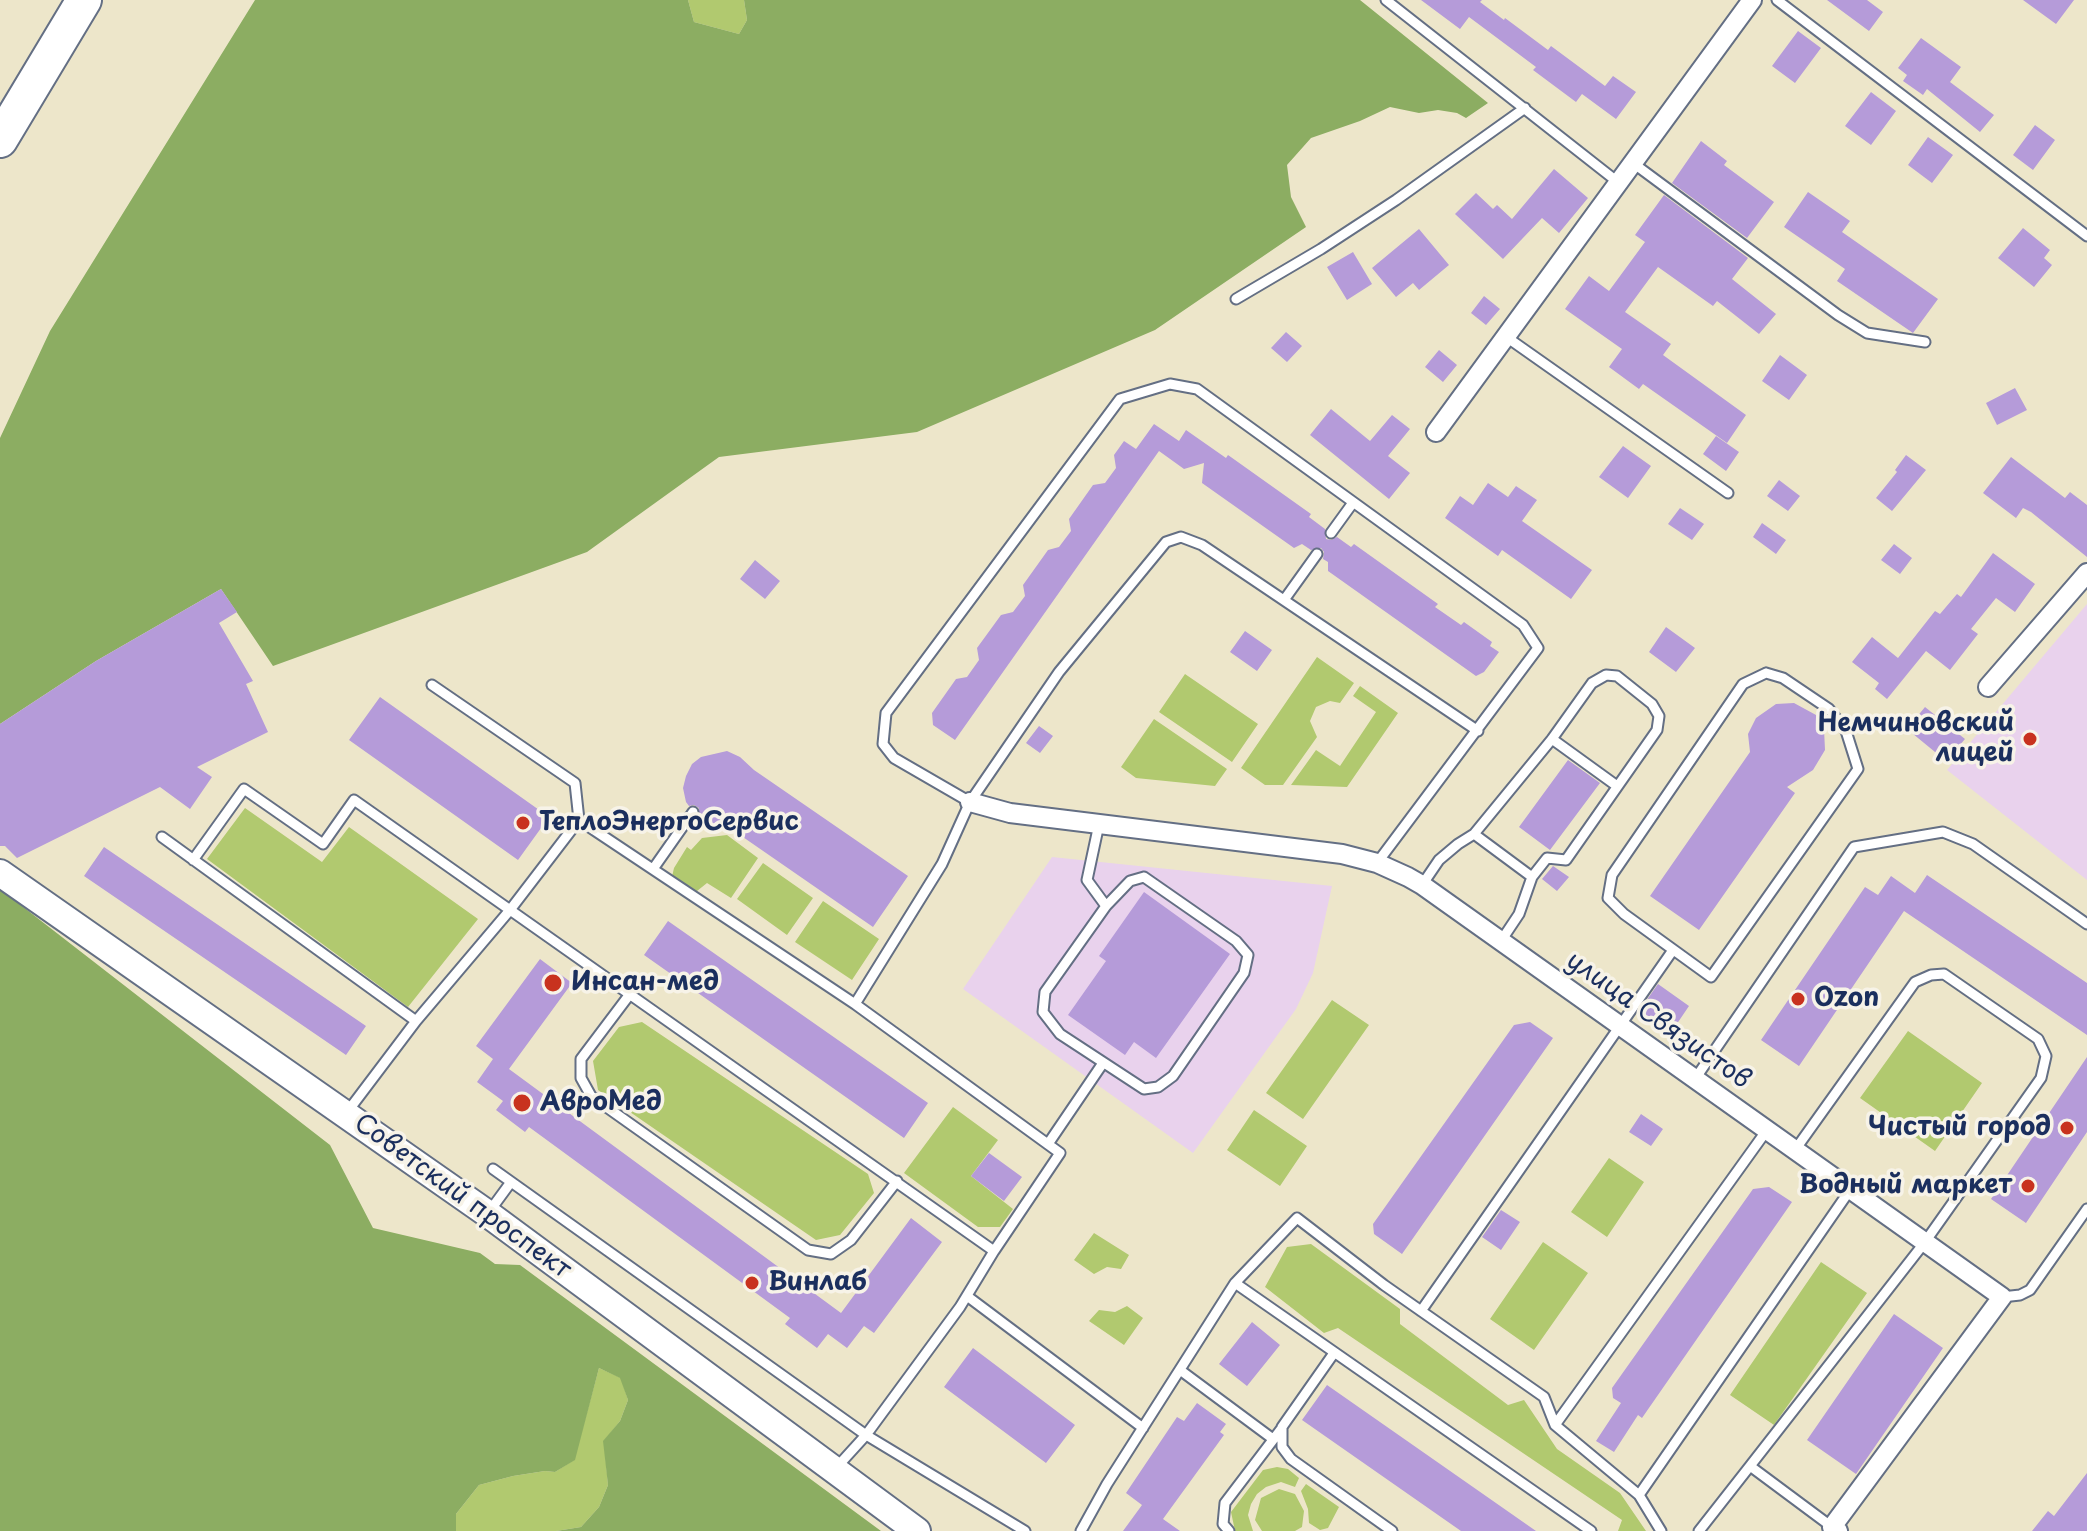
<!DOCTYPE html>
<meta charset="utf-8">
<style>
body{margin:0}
canvas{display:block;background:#ede6ca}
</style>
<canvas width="2087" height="1531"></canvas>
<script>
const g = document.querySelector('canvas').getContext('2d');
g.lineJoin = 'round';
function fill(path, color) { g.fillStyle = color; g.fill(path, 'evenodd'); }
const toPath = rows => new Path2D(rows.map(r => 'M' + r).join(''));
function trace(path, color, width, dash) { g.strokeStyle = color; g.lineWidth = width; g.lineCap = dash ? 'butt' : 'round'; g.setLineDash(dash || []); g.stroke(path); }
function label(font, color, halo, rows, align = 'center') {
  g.font = font + ' "Playpen Sans",sans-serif'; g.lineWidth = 7; g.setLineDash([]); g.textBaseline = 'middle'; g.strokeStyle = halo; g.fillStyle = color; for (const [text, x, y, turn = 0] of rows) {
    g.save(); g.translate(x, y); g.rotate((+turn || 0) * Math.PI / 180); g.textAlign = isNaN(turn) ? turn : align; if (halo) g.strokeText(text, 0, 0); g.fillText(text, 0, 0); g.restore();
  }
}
fill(toPath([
 [2087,604,2087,880,1947,770],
 [1052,857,1332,886,1313,973,1296,1009,1193,1153,963,989]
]), '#e9d2ed');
fill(toPath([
 [688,0,744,0,747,20,739,34,694,22],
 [1317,657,1354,683,1340,703,1330,701,1316,707,1310,721,1317,737,1283,785,1265,785,1241,768],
 [1185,674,1258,724,1232,762,1159,712],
 [1360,686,1398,713,1347,787,1291,785,1316,750,1340,766,1376,712,1353,696],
 [1154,719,1227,769,1215,786,1136,778,1121,767],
 [245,808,322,862,349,827,478,919,408,1007,207,859],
 [727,835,758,858,731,898,707,883,692,895,671,881,674,868,687,847,691,850,702,838],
 [763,863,813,898,787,935,737,899],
 [823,901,879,939,852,980,795,942],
 [1332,1000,1369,1025,1303,1119,1266,1093],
 [642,1022,868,1174,874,1193,840,1235,816,1240,598,1090,593,1061,619,1027],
 [1908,1031,1982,1083,1935,1151,1860,1098],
 [953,1107,998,1140,971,1176,1013,1209,1000,1227,978,1227,904,1173],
 [1254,1110,1307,1146,1280,1186,1227,1150],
 [1609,1158,1644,1182,1607,1237,1571,1212],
 [1094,1233,1129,1255,1121,1269,1107,1267,1094,1274,1074,1260],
 [1543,1242,1588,1273,1534,1350,1490,1319],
 [1311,1244,1400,1309,1400,1324,1508,1405,1524,1400,1557,1449,1620,1493,1646,1531,1618,1531,1622,1520,1338,1328,1324,1333,1265,1287,1287,1247],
 [1821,1262,1867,1293,1774,1425,1730,1395],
 [1127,1306,1143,1318,1124,1345,1089,1321,1099,1310,1115,1312],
 [599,1368,621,1378,628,1400,620,1421,604,1441,608,1485,599,1507,581,1527,556,1531,456,1531,456,1514,479,1485,513,1476,545,1471,555,1472,574,1460],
 [1277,1467,1288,1469,1299,1478,1295,1487,1281,1482,1266,1487,1257,1494,1251,1504,1248,1515,1253,1531,1235,1531,1231,1512,1263,1470],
 [1306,1484,1339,1507,1328,1528,1320,1530,1309,1523,1308,1509,1301,1491],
 [1279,1489,1295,1494,1304,1511,1302,1527,1295,1531,1262,1531,1255,1520,1261,1498]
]), '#b1c96f');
fill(toPath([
 [255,0,688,0,694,22,739,34,747,20,744,0,1360,0,1488,103,1466,118,1457,113,1438,110,1419,113,1390,107,1360,121,1311,138,1287,165,1291,197,1306,227,1155,330,917,432,719,457,587,552,273,666,221,589,96,661,0,724,0,438,50,331],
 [0,889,330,1145,373,1228,480,1253,495,1264,520,1265,881,1531,556,1531,581,1527,599,1507,608,1485,603,1441,620,1421,628,1400,620,1378,599,1368,575,1460,555,1472,545,1471,513,1476,479,1485,456,1514,456,1531,0,1531]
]), '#8cad62');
fill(toPath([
 [1421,0,1482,0,1480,2,1504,20,1505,18,1548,50,1551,46,1605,86,1613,76,1636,92,1616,119,1582,94,1576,102,1533,70,1536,67,1469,17,1460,29],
 [1827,0,1867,0,1883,12,1869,31],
 [2023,0,2074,0,2056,24],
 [1798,31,1821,48,1795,83,1772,66],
 [1921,38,1961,67,1950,82,1994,115,1980,132,1927,89,1923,95,1903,81,1907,75,1898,68],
 [1871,92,1896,111,1871,145,1845,126],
 [2035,125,2055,140,2033,170,2013,155],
 [1928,137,1953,155,1932,183,1908,165],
 [1701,141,1727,161,1724,165,1774,202,1747,238,1672,183],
 [1554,169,1588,198,1559,233,1542,218,1503,259,1455,214,1476,193,1493,209,1497,205,1512,219],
 [1808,192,1850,221,1842,232,1938,299,1913,333,1837,281,1845,269,1784,227],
 [1664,195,1748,258,1732,279,1776,314,1759,334,1717,301,1713,306,1658,267,1625,312,1671,344,1663,355,1746,415,1727,443,1643,384,1639,389,1609,367,1622,349,1565,309,1589,276,1609,291,1645,242,1635,235],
 [2023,228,2050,250,2044,258,2052,265,2034,287,1998,258],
 [1419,229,1449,265,1419,290,1413,283,1396,297,1372,268],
 [1353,252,1372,284,1347,300,1327,267],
 [1484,296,1500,309,1486,325,1471,313],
 [1286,332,1302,346,1287,362,1271,348],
 [1439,350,1457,365,1443,382,1425,367],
 [1780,355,1807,375,1789,400,1762,381],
 [2015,388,2027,410,1997,425,1986,403],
 [1331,409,1370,441,1392,415,1410,429,1388,456,1410,473,1389,499,1310,435],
 [1154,424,1179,441,1186,430,1226,458,1228,455,1311,514,1309,517,1325,529,1326,539,1331,540,1337,537,1351,547,1354,544,1438,604,1435,607,1461,625,1464,622,1492,642,1490,646,1499,652,1484,672,1476,676,1328,571,1328,562,1323,559,1324,552,1321,548,1311,550,1302,544,1294,548,1202,483,1204,463,1184,469,1159,451,955,740,933,725,932,713,956,679,967,677,979,660,977,648,1001,615,1013,612,1025,596,1023,585,1048,550,1059,547,1071,531,1069,519,1093,485,1105,483,1116,468,1114,455,1124,441,1136,449],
 [1716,436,1739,452,1726,471,1703,454],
 [1623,446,1651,466,1628,498,1599,477],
 [1906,455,1926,470,1892,511,1876,498,1897,472,1895,470],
 [2011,457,2065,498,2070,492,2087,505,2087,557,2031,512,2023,508,2016,518,1983,493],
 [1779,480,1800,496,1788,511,1767,496],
 [1488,483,1508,497,1516,486,1537,500,1522,521,1592,570,1571,599,1502,550,1498,556,1445,518,1460,496,1473,505],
 [1680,508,1704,524,1692,540,1668,524],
 [1762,523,1786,540,1776,554,1753,537],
 [1894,544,1912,558,1900,574,1881,560],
 [1993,553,2035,584,2015,612,1996,598,1971,629,1978,634,1950,670,1926,651,1887,699,1875,689,1879,683,1852,662,1872,637,1898,658,1935,611,1940,614,1957,594,1961,597],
 [755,560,780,581,765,599,740,579],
 [221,589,237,612,219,623,253,681,246,684,268,732,197,767,212,777,190,809,160,787,17,858,5,846,0,846,0,724,96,661],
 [1666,627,1695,648,1676,672,1649,652],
 [1245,631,1272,650,1257,671,1230,652],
 [380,697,549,817,518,860,349,740],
 [1794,703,1816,715,1824,729,1825,750,1813,770,1787,787,1795,793,1699,930,1650,896,1750,752,1748,734,1756,718,1776,704],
 [1925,707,1965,739,1946,761,1907,729],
 [1039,726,1053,736,1040,753,1026,743],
 [727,751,740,757,754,770,908,876,873,927,727,826,711,824,698,817,699,808,694,805,689,806,686,802,683,788,686,776,692,764,701,757],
 [1568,760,1600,783,1550,850,1519,827],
 [104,847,366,1026,346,1055,84,876],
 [1553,866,1569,877,1557,891,1542,879],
 [1927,875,2087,983,2087,1035,1904,911,1799,1066,1761,1040,1865,887,1878,895,1891,876,1915,893],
 [1144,892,1230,954,1156,1058,1134,1042,1125,1055,1068,1015,1106,961,1099,956],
 [668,921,928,1103,904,1138,644,955],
 [540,959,572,983,509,1069,841,1313,911,1218,942,1242,874,1333,864,1326,847,1348,828,1334,817,1348,785,1324,790,1318,529,1127,525,1132,496,1110,503,1101,477,1082,493,1059,476,1046],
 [1658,984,1689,1006,1670,1034,1639,1011],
 [1530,1022,1553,1038,1402,1254,1374,1234,1373,1224,1514,1025],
 [2087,1057,2087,1132,2026,1223,1991,1199],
 [1641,1114,1663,1129,1651,1146,1629,1132],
 [989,1153,1022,1177,1004,1201,971,1176],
 [1769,1187,1792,1202,1642,1418,1638,1415,1614,1452,1596,1441,1621,1403,1613,1398,1612,1388,1753,1189],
 [1501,1210,1520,1222,1501,1250,1482,1237],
 [1894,1314,1943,1348,1856,1474,1807,1440],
 [1252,1322,1280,1345,1247,1386,1219,1364],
 [973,1348,1075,1425,1046,1463,944,1387],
 [1327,1385,1536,1531,1461,1531,1302,1420],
 [1197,1403,1226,1424,1220,1432,1224,1435,1163,1519,1180,1531,1123,1531,1142,1505,1126,1493,1177,1417,1184,1421],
 [2087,1473,2087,1531,2032,1531,2048,1511,2054,1516]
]), '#b59bd9');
const lane = toPath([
 [1386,0,1619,183],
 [1777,0,2087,236],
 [1633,163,1838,315,1867,333,1925,342],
 [1236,299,1321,249,1396,200,1525,108],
 [1505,336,1728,493],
 [1331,533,1352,504],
 [1284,600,1317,554],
 [1766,673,1783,678,1829,709,1846,731,1858,769,1711,977,1624,914,1608,898,1612,875,1743,684,1766,673],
 [1552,739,1617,786],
 [970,802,894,758,883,744,886,713,1120,399,1170,384,1197,389,1523,625,1538,648,1377,863],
 [579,820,855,1004,1060,1153,994,1251,960,1307,866,1435,836,1468],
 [1099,824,1087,880,1106,906],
 [162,837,416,1021],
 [193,860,244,789,323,844,354,800,994,1251],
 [653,869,693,812],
 [1144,877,1236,941,1248,955,1244,973,1173,1076,1158,1087,1144,1089,1060,1034,1043,1012,1045,992,1106,906,1130,881,1144,877],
 [1422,885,1439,860,1458,844,1474,834,1552,739,1592,683,1606,675,1617,676,1652,704,1659,716,1657,730,1566,860,1547,858,1532,877,1474,834],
 [1501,941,1519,914,1532,877],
 [630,994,581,1059,581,1078,591,1096,808,1250,831,1254,851,1240,897,1181],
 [855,1004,942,864,970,802,1059,672,1166,542,1181,537,1202,545,1478,731],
 [1695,1079,1854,847,1943,832,1973,844,2087,924],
 [348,1111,416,1021,510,910,579,820,575,783,432,685],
 [1048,1144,1103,1063],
 [493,1169,866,1435,1025,1531],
 [489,1212,511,1182],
 [1235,1283,1297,1218,1384,1285,1544,1397,1555,1425,1639,1495,1661,1531],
 [967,1296,1143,1428],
 [2002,1297,2020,1295,2030,1290,2087,1209],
 [1421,1311,1673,950],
 [1334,1353,1282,1427,1282,1447,1291,1459,1392,1531],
 [1180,1370,1273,1439],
 [1555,1425,1767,1130],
 [1750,1466,1925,1242,2041,1078,2046,1056,2038,1039,1944,974,1931,975,1915,982,1795,1150],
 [1639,1495,1850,1190],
 [1081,1531,1107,1484,1235,1283,1591,1531],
 [1229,1531,1223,1524,1225,1503,1282,1428],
 [1699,1531,1750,1466,1832,1527]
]);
const street = toPath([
 [1436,432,1752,0],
 [1988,687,2087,573],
 [970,802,1010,813,1342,854,1377,863,1408,877,1422,885,2002,1297,1832,1527,1838,1531]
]);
const secondary = toPath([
 [0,873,488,1214,917,1531]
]);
const highway = toPath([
 [0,140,84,0]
]);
trace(lane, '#646f84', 13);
trace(street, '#646f84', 22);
trace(secondary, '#646f84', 30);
trace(highway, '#646f84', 38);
trace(lane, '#fff', 9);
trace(street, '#fff', 18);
trace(secondary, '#fff', 26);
trace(highway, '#fff', 34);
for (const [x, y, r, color] of [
 [2030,739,8,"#c8321e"],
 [523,823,8,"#c8321e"],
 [553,983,10,"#c8321e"],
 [1798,999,8,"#c8321e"],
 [522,1103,10,"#c8321e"],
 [2067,1128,8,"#c8321e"],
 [2028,1186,8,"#c8321e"],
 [752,1283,8,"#c8321e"]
]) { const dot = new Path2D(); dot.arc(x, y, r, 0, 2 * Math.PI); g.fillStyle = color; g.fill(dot); trace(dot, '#f7f3e8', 3); }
label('bold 26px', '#1b2f5e', '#f7f3e8', [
 ["Немчиновский",2014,724,"right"],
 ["лицей",2014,754,"right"],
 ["ТеплоЭнергоСервис",539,823],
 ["Инсан-мед",571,983],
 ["Ozon",1814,999],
 ["АвроМед",540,1103],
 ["Чистый город",2051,1128,"right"],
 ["Водный маркет",2012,1186,"right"],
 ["Винлаб",768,1283]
], 'left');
label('26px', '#1b2f5e', '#f7f3e8', [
 ["улица Связистов",1658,1021,35],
 ["Советский проспект",462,1197,36]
]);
</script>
